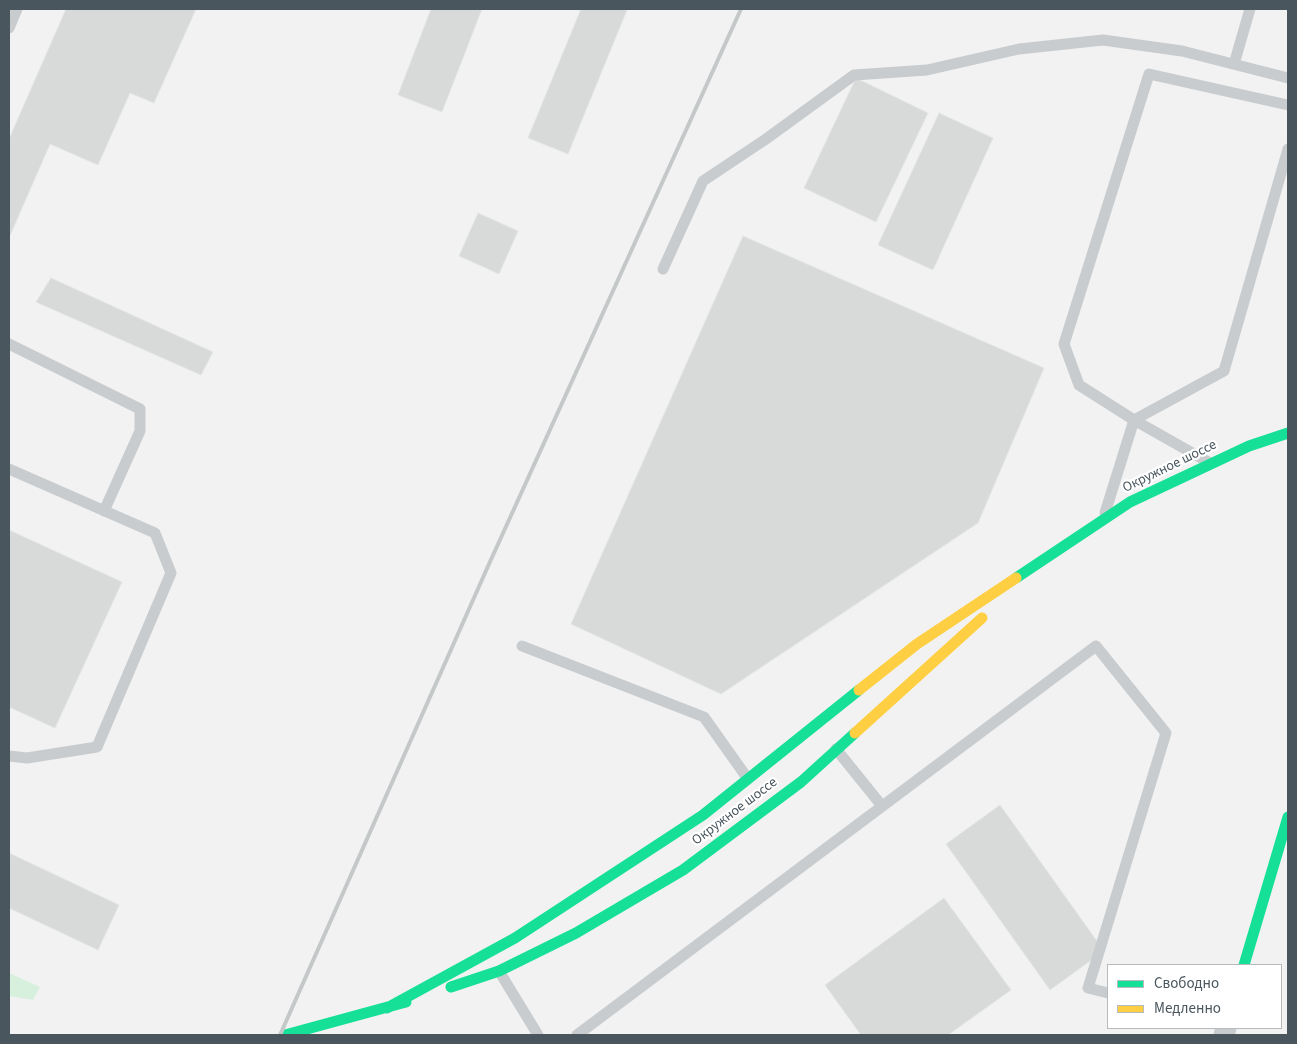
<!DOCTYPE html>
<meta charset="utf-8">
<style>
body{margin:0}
#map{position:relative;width:1297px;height:1044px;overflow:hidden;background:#f2f2f2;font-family:"Source Sans 3",sans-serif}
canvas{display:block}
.frame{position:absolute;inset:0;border:10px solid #49565e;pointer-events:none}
.legend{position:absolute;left:1107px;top:964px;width:175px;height:65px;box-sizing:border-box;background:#fff;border:1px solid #b6bbbf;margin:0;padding:6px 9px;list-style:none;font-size:15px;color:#49565e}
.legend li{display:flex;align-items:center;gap:10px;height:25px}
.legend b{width:25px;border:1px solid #b6bbbf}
</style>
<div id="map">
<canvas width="1297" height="1044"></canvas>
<div class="frame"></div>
<ul class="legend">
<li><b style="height:6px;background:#16e098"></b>Свободно</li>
<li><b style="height:6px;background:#ffcf43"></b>Медленно</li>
</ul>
</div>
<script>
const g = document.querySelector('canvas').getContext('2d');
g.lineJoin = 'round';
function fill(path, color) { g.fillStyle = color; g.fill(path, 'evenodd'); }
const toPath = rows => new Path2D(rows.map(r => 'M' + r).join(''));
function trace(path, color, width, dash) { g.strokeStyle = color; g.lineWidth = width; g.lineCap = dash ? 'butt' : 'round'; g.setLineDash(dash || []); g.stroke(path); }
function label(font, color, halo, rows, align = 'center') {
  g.font = font + ' "Source Sans 3",sans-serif'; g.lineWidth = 4.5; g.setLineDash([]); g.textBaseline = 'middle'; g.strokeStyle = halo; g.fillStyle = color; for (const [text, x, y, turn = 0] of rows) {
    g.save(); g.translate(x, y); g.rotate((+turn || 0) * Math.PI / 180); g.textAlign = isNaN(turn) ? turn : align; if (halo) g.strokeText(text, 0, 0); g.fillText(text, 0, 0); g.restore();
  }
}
fill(toPath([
 [9,973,40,987,33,1000,9,996]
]), '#d7f0de');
const building = toPath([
 [66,9,196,9,154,103,130,93,98,165,50,144,9,238,9,139,66,9],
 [431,9,482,9,442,112,398,95,431,9],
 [581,9,623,9,627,10,568,154,528,138,581,9],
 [856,78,928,113,876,222,804,188,856,78],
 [939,113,993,138,933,270,878,245,939,113],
 [478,213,518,231,499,274,459,256,478,213],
 [743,236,1044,368,978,523,721,694,571,624,743,236],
 [51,278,213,352,201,375,36,302,51,278],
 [9,530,122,582,55,728,9,707,9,530],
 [1000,805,1104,951,1050,990,946,844,1000,805],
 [9,853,119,905,98,950,9,908,9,853],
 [944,898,1011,990,948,1035,861,1035,825,985,944,898]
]);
fill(building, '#d8dada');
trace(building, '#e3e4e5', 1);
trace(toPath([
 [9,28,17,9],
 [1234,64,1250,9],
 [663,269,703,181,766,139,854,75,927,70,1019,49,1103,40,1182,51,1288,78],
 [9,344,140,409,140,431,104,511],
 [1210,463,1134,420,1079,385,1064,344,1149,74,1288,105],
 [9,469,155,533,171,573,97,747,27,758,9,756],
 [1105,513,1134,420,1224,371,1288,149],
 [522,646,704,717,748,779],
 [836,749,882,806],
 [499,971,538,1035],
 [577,1035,1096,646,1166,733,1088,988,1108,993]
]), '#c9ccce', 11);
trace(toPath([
 [1224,1035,1226,1028]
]), '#c9ccce', 21);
trace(toPath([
 [1016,578,1130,502,1249,446,1288,433],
 [1244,965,1288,817],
 [451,987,499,971,576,933,683,870,801,782,855,733],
 [387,1008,515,938,703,815,859,690],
 [285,1035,406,1002]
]), '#16e098', 11);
trace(toPath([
 [859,690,917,644,1016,578],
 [855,733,982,618]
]), '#ffcf43', 11);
trace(toPath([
 [280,1035,489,564,741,9]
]), '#c5c8c9', 4);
label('14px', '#49565e', '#fff', [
 ["Окружное шоссе",1170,467,-26],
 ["Окружное шоссе",735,812,-37]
]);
</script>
